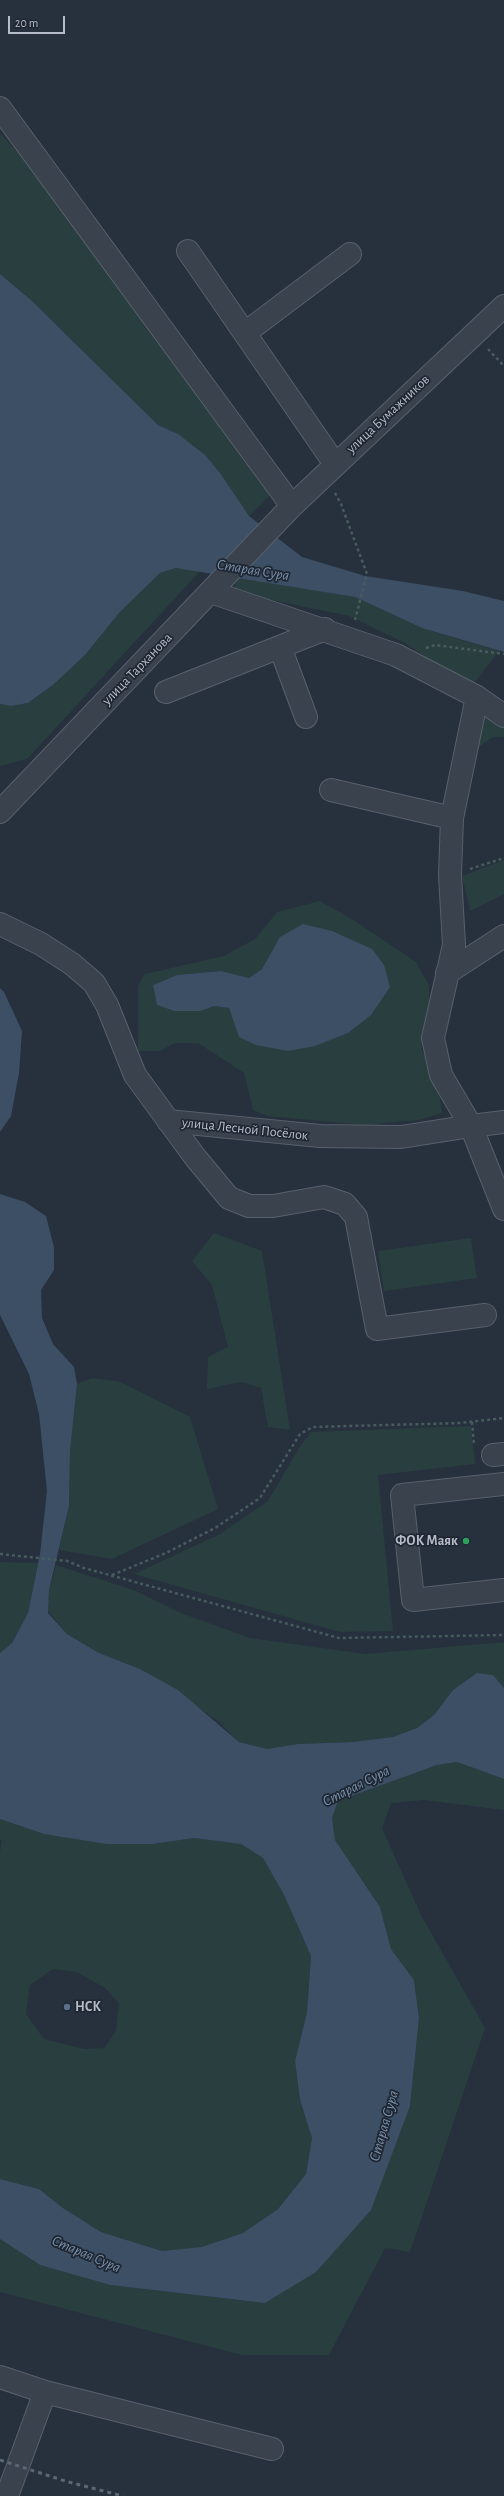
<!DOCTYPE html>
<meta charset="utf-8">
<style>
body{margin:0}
#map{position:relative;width:504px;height:2496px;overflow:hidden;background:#26313d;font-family:"Alegreya Sans",sans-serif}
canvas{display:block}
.scale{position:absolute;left:8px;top:16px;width:57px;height:18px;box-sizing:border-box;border:2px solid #b6bdc8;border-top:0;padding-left:5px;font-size:12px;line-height:14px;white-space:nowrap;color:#b6bdc8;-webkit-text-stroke:3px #1f2733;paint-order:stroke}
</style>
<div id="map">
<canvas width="504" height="2496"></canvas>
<div class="scale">20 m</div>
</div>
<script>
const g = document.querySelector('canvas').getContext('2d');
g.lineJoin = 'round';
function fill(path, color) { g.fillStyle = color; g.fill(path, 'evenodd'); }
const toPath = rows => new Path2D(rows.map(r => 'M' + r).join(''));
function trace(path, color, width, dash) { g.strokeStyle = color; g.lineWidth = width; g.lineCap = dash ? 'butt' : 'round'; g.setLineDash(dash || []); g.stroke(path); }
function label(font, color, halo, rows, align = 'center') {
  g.font = font + ' "Alegreya Sans",sans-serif'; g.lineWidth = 3.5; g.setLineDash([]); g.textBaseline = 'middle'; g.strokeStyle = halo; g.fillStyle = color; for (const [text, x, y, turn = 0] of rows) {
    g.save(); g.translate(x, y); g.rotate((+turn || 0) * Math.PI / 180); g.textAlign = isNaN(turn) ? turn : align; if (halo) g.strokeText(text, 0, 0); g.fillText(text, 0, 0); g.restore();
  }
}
fill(toPath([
 [0,133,69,210,273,492,249,516,178,434,158,425,31,300,0,274],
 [176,568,201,570,27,759,0,766,0,704,11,706,28,703,53,685,85,655,119,613,160,573],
 [237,576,355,597,422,628,499,651,475,682,444,669,405,643,349,616,233,592],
 [480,706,504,722,504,737,493,737,473,751],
 [504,860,504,894,470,911,462,876],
 [320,901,355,921,416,962,429,985,429,1016,421,1046,439,1094,442,1113,419,1120,364,1125,268,1116,253,1110,244,1073,198,1043,175,1043,160,1051,138,1051,138,986,145,974,224,956,255,939,277,912],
 [280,937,234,1020,229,1008,214,1006,174,1011,157,1005,153,985,177,975,221,971,249,978,262,969],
 [214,1233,262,1251,290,1430,268,1427,261,1388,241,1382,207,1389,208,1357,228,1347,212,1285,192,1261],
 [471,1238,477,1278,384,1291,378,1251],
 [92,1378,121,1382,190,1417,218,1509,112,1559,59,1550,69,1506,70,1451,77,1384],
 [471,1426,475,1464,378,1475,393,1631,340,1632,134,1574,220,1534,268,1501,299,1448,311,1432],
 [0,1562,38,1563,28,1613,12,1643,0,1653],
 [56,1565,136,1591,181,1613,250,1638,366,1654,504,1642,504,1688,493,1675,453,1690,434,1715,417,1728,393,1737,352,1742,298,1744,267,1749,239,1742,217,1720,140,1669,99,1653,67,1634,48,1611,49,1590],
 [457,1762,504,1779,504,1810,424,1800,391,1803,382,1828,421,1915,485,2028,410,2252,385,2248,329,2355,242,2355,0,2292,0,2239,40,2265,110,2285,265,2303,410,2106,419,2018,414,1980,391,1949,380,1907,335,1840,332,1818,338,1801,437,1765],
 [0,1819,44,1834,153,1844,194,1838,241,1844,263,1858,284,1895,311,1956,307,2012,295,2061,300,2100,312,2138,306,2174,278,2209,243,2233,202,2248,162,2251,101,2232,63,2208,39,2189,0,2179,0,1851,2,1841,0,1840],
 [53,1969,77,1972,105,1988,119,2003,116,2031,104,2048,84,2049,44,2039,26,2014,30,1985]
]), '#293e3f');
fill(toPath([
 [0,274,31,300,158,425,178,434,205,455,220,473,249,516,302,557,365,576,463,591,504,601,504,652,422,628,355,597,176,568,160,573,119,613,85,655,53,685,28,703,11,706,0,704],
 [303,924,332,931,372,949,384,965,390,987,371,1015,348,1033,315,1046,288,1051,256,1045,239,1037,229,1008,214,1006,200,1011,174,1011,157,1005,153,985,177,975,221,971,249,978,262,969,280,937],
 [0,988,4,992,22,1031,19,1073,11,1116,0,1132],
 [0,1194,25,1202,46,1216,54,1247,54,1270,41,1290,42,1318,53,1344,74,1367,77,1384,70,1451,69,1506,49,1590,48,1613,67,1634,99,1653,140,1669,178,1690,239,1742,267,1749,298,1744,352,1742,393,1737,417,1728,434,1715,453,1690,477,1673,493,1675,504,1688,504,1779,457,1762,437,1765,338,1801,332,1818,335,1840,380,1907,391,1949,414,1980,419,2018,410,2106,371,2210,316,2272,265,2303,110,2285,40,2265,0,2239,0,2179,39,2189,63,2208,101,2232,162,2251,202,2247,243,2233,278,2209,306,2174,312,2138,300,2100,295,2061,307,2012,311,1956,284,1895,263,1858,241,1844,194,1838,153,1844,107,1844,44,1834,0,1819,0,1653,12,1643,28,1613,40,1554,47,1491,39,1414,29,1374,0,1315]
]), '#3c4f65');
const minor = toPath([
 [0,108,292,506],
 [188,251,335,464],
 [245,333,350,254],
 [211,592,396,655,477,697,504,716],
 [280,647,306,717],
 [166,692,325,629],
 [477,697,452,818,450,875,454,945,433,1038,441,1075,471,1126,504,1122],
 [331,790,452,818],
 [0,812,292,506,504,306],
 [0,924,41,944,72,964,94,983,107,1005,135,1075,195,1157,229,1198,249,1206,273,1206,324,1197,345,1204,356,1217,377,1329,485,1315],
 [447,973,504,936],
 [168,1121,320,1136,401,1137,471,1126,504,1209],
 [493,1455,504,1454],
 [504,1484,402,1495,413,1600,504,1590],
 [0,2377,45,2392],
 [7,2496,45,2392,272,2449]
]);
trace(minor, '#58606b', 24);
trace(toPath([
 [488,349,504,366],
 [335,493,341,504,367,574,355,620],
 [426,648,435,645,504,654],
 [470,869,504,858],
 [472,1422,474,1444],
 [0,1554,67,1561,84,1568,339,1638,504,1635],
 [112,1575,166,1553,215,1528,260,1498,300,1434,313,1427,460,1423,504,1418]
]), '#485b5d', 2.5, [3, 3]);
trace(minor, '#3a424e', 22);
trace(toPath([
 [0,2460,65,2481,123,2496]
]), '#5c6774', 3, [4, 4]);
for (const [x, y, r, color] of [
 [466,1541,4,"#2e9e5b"],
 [67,2007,4,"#5c6f8a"]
]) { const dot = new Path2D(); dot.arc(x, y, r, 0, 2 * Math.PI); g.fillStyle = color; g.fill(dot); trace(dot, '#1f2733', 1.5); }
label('14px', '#b6bdc8', '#1f2733', [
 ["улица Бумажников",388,414,-43],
 ["улица Тарханова",137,669,-46],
 ["улица Лесной Посёлок",245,1129,6]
]);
label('bold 14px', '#b6bdc8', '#1f2733', [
 ["ФОК Маяк",458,1541],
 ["НСК",75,2007,"left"]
], 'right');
label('italic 15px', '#788faa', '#1f2733', [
 ["Старая Сура",253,570,9],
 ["Старая Сура",356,1786,-27],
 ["Старая Сура",384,2126,-74],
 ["Старая Сура",86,2254,23]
]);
</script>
